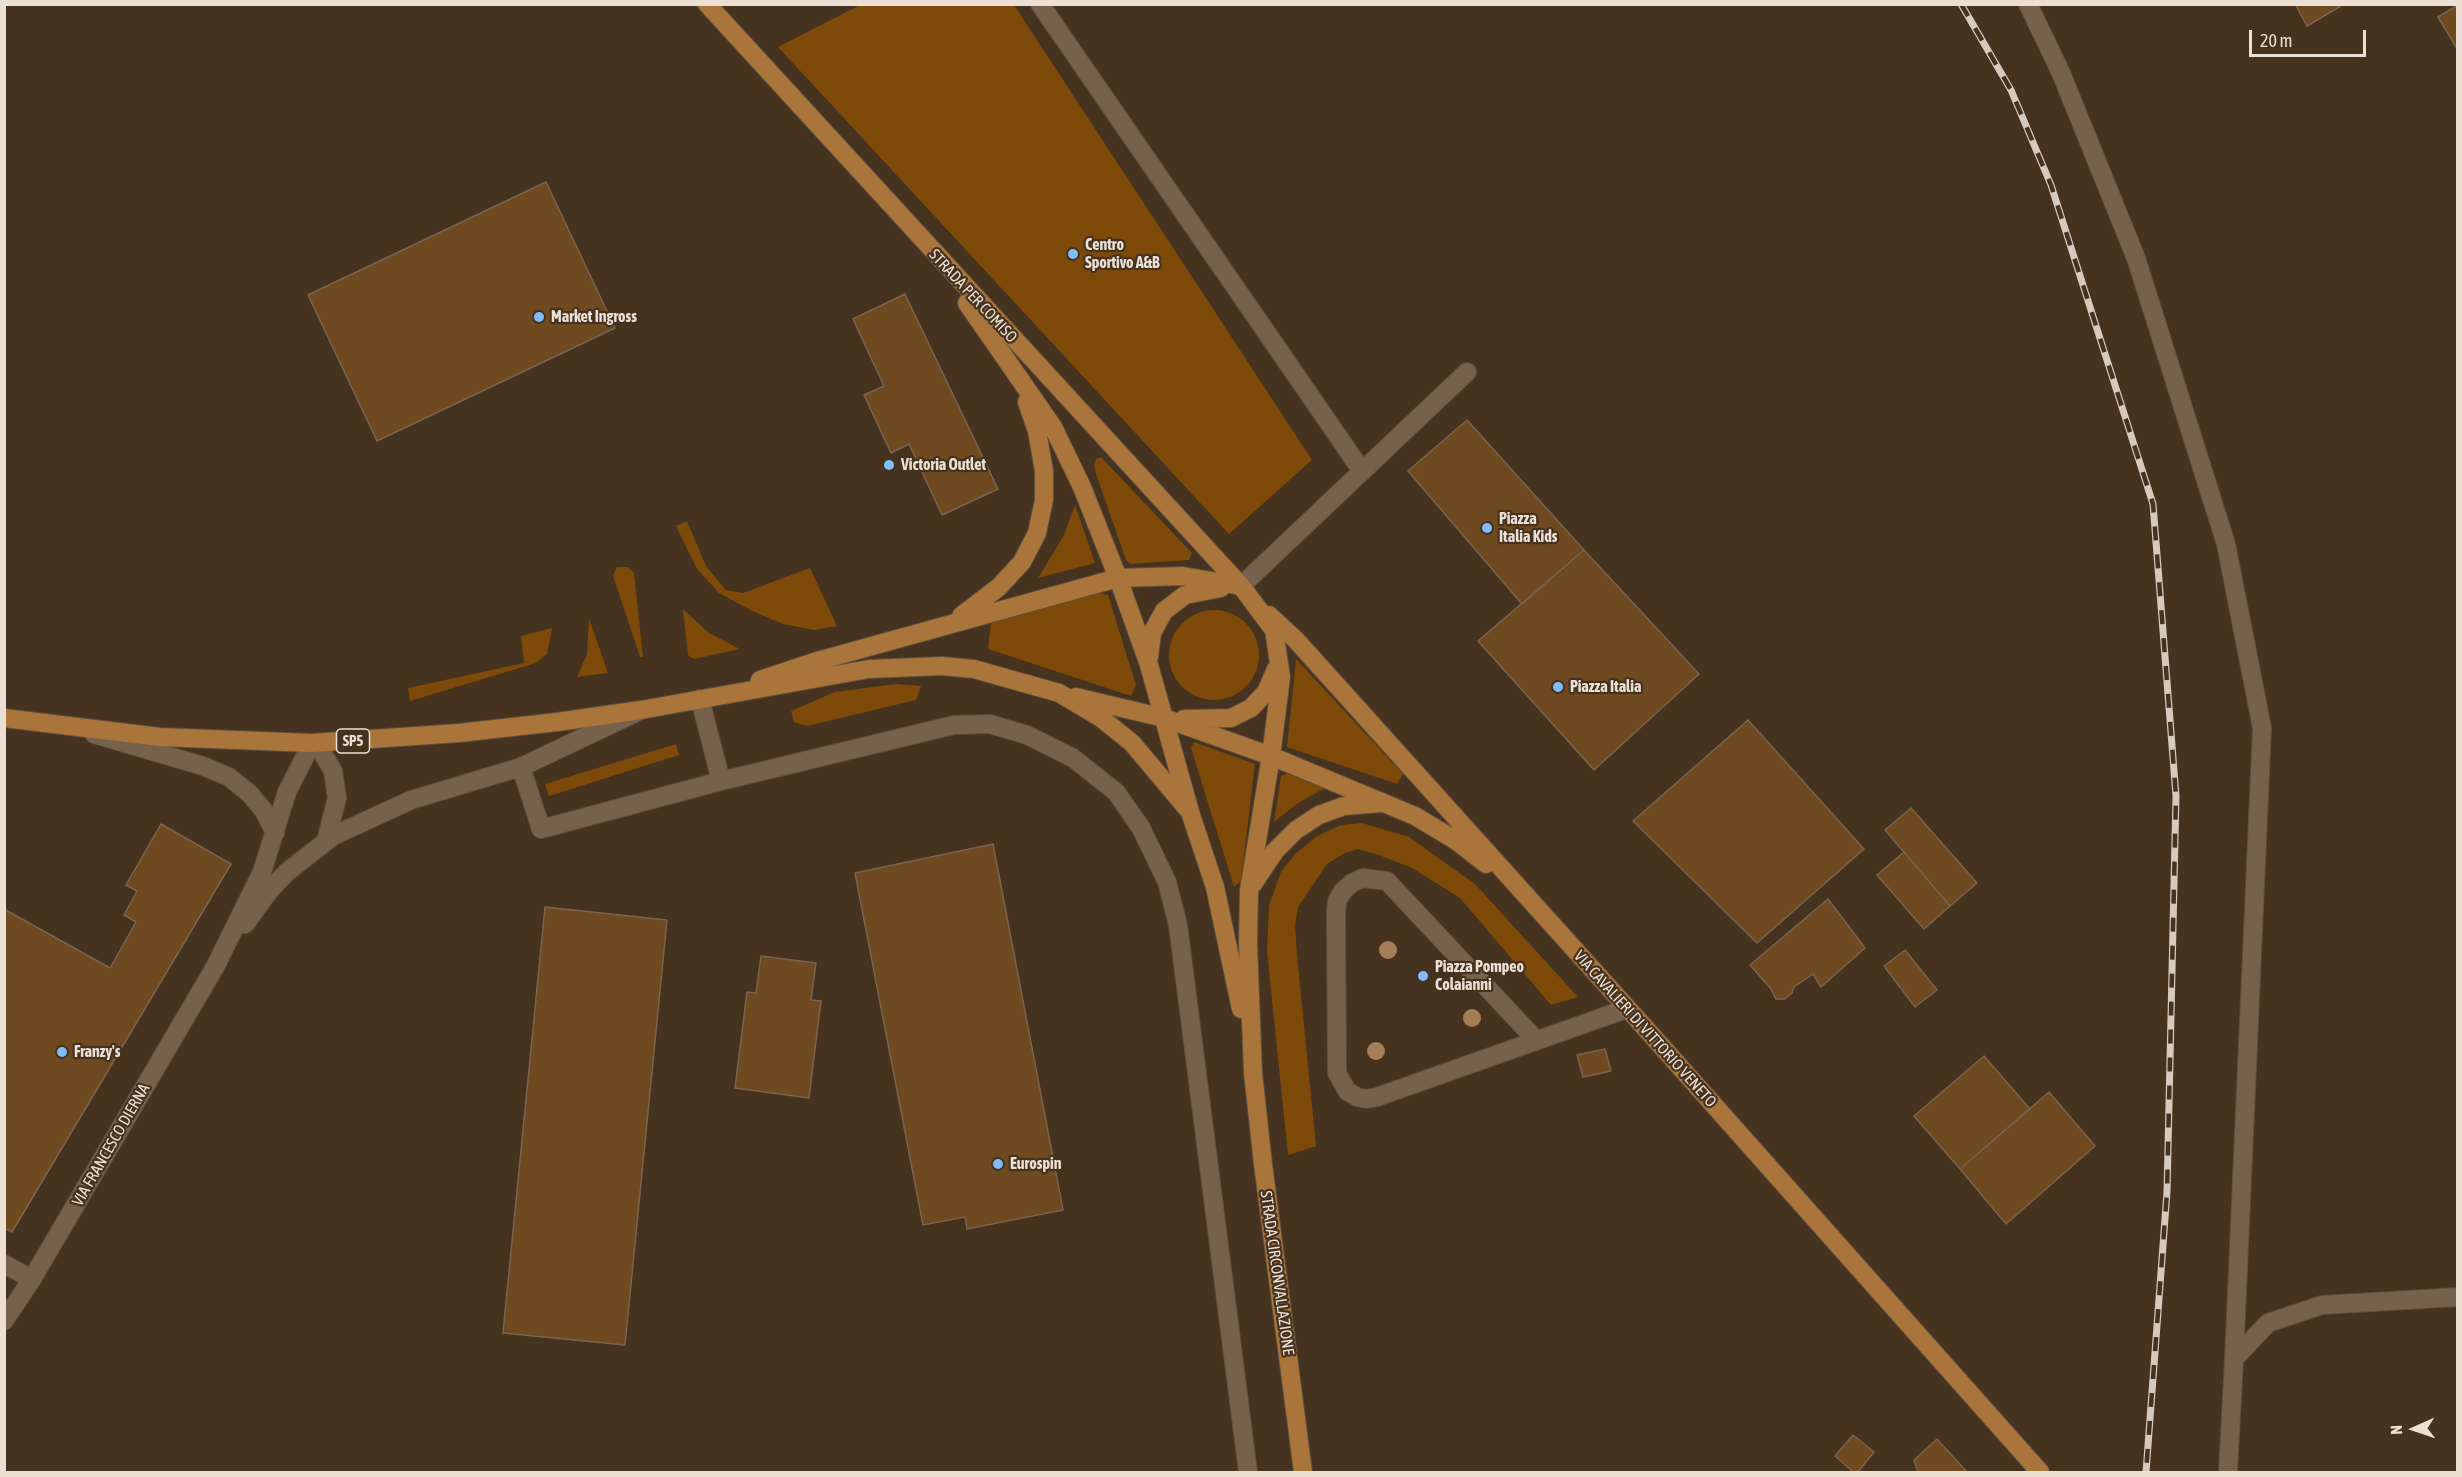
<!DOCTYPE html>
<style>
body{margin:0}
#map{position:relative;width:2462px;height:1477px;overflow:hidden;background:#45321f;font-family:"Asap Condensed",sans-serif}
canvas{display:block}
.frame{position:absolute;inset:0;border:6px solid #ece0d5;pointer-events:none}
.north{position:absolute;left:2384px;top:1399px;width:60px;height:60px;-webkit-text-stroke:4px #45321f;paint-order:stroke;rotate:267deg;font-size:16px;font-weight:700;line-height:24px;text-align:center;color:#ece0d5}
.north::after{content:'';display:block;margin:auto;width:21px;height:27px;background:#ece0d5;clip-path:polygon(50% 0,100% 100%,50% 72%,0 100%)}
.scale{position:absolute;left:2249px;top:30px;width:117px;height:27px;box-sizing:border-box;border:3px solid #ece0d5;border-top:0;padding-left:8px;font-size:18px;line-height:21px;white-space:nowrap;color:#ece0d5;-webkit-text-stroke:4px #45321f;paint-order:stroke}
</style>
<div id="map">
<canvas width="2462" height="1477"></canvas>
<div class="frame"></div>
<div class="north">N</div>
<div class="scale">20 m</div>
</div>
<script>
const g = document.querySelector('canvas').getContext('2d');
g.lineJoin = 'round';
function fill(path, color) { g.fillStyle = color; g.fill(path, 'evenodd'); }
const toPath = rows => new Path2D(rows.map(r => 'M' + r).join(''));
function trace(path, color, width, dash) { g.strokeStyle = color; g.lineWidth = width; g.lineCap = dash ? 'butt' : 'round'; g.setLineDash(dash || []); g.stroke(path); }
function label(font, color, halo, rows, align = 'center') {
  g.font = font + ' "Asap Condensed",sans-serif'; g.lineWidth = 4.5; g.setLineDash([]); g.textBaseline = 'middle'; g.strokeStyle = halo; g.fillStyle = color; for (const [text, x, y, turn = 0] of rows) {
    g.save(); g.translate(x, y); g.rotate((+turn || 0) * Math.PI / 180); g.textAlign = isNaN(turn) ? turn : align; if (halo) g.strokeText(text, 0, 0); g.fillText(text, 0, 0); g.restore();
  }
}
fill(toPath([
 [860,5,1014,5,1312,460,1229,534,778,47],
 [1101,457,1192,553,1189,560,1130,564,1126,560,1096,474,1094,465,1096,459],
 [1075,505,1095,563,1038,578,1064,535],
 [687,521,706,566,726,590,743,593,810,568,837,626,814,630,783,624,752,611,719,593,697,569,676,526],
 [617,567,628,567,634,573,643,657,640,657,613,576],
 [1099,593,1108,595,1136,685,1131,696,988,649,991,622],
 [683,609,709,633,740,649,694,659,688,655],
 '1169 655a45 45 0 1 1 90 0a45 45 0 1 1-90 0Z',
 [589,618,608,673,577,677,587,654],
 [552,628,547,654,536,663,410,701,408,688,524,663,521,636],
 [1296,659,1403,774,1397,784,1287,747],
 [896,684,921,686,916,700,807,726,794,722,791,711,835,692],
 [1194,742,1255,764,1241,881,1234,887,1191,748],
 [676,744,679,755,549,796,545,784],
 [1288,773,1327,787,1298,803,1274,822,1281,776],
 [1362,823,1409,837,1475,884,1578,997,1551,1005,1460,898,1412,868,1379,855,1358,849,1345,853,1327,864,1298,907,1295,925,1297,955,1316,1146,1288,1155,1267,951,1269,905,1281,872,1295,854,1317,836,1341,825]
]), '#7d4a09');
const building = toPath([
 [2295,4,2340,4,2341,6,2307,26,2295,4],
 [2458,5,2458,50,2438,17,2458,5],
 [546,182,615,328,377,441,308,295,546,182],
 [905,294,998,489,942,515,909,444,891,453,864,395,884,386,853,319,905,294],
 [1467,420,1584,550,1522,604,1408,471,1467,420],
 [1584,550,1699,674,1594,770,1478,641,1584,550],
 [1748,720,1864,849,1757,943,1633,821,1748,720],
 [1911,808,1977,883,1950,906,1885,830,1911,808],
 [161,824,231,864,12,1232,4,1228,4,909,110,968,136,922,124,915,137,891,126,885,161,824],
 [993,844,1063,1210,967,1229,965,1217,923,1225,855,873,993,844],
 [1904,852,1950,906,1924,929,1877,875,1904,852],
 [1828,899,1865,948,1821,987,1813,974,1794,987,1792,993,1785,999,1776,999,1771,989,1750,965,1828,899],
 [545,907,667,920,625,1345,503,1333,545,907],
 [1905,950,1937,990,1915,1007,1884,966,1905,950],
 [761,956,816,963,811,1000,821,1001,809,1098,735,1088,747,992,756,993,761,956],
 [1605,1049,1611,1071,1583,1077,1577,1055,1605,1049],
 [1984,1056,2030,1109,1960,1169,1914,1116,1984,1056],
 [2049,1092,2095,1146,2006,1224,1960,1169,2049,1092],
 [1853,1435,1874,1452,1858,1472,1853,1472,1835,1456,1853,1435],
 [1937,1439,1967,1472,1918,1472,1914,1460,1937,1439]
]);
fill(building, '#6f491f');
trace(building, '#796450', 1.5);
const minor = toPath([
 [1040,4,1362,471],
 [2028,4,2061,73,2136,258,2226,544,2262,728,2234,1359],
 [1241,586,1467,372],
 [700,699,721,781],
 [94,734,203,766,229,777,250,794,264,811,275,833],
 [521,767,541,829,721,781,954,725,990,724,1027,735,1073,758,1116,792,1141,828,1167,882,1178,925,1248,1472],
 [245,924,270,890,287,872,333,836,411,800,521,767,635,713],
 [1536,1040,1387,881,1363,878,1352,883,1343,891,1337,901,1336,913,1337,1073,1347,1091,1357,1097,1367,1099,1377,1097,1626,1009],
 [4,1264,32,1279],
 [4,1321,32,1279,215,967,262,872,287,792,312,743,323,754,333,771,337,798,326,841],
 [2228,1472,2234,1359,2268,1323,2322,1305,2458,1297]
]);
const major = toPath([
 [707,4,1241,586,1274,630,1281,677,1271,756,1249,890,1248,943,1253,1073,1263,1164,1303,1472],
 [967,303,1053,427,1082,487,1118,578,1149,665,1190,812,1215,887,1241,1009],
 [1269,615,1296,640,1648,1031,2040,1472],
 [961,616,999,587,1022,562,1037,533,1044,500,1044,471,1037,431,1027,402],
 [1149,657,1152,633,1164,611,1185,595,1221,588],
 [760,680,814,662,1118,578,1183,576,1241,586],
 [1076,697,1164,718,1271,756,1415,816,1455,840,1486,864],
 [4,718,160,737,312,743,459,733,557,722,641,710,869,669,942,666,974,669,1059,693,1101,718,1132,743,1190,812],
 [1184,719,1231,718,1251,708,1266,692,1276,669],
 [1253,884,1275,851,1296,830,1319,815,1344,806,1382,803]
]);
trace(minor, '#5d4d3d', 20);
trace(major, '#5d4d3d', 20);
trace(minor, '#76614d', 18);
trace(major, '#aa753a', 18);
const rail = toPath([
 [1961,4,2011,90,2051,185,2153,504,2176,796,2167,1192,2146,1472]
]);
trace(rail, '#d6cabe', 7);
trace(rail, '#45321f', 4.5, [14]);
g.fillStyle = '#a57d57';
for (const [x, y] of [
 [1388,950],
 [1472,1018],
 [1376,1051]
]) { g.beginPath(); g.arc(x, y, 9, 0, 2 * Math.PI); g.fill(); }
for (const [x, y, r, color] of [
 [1073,254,6,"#80bdfa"],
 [539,317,6,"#80bdfa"],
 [889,465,6,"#80bdfa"],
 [1487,528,6,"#80bdfa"],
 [1558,687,6,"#80bdfa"],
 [1423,976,6,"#80bdfa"],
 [62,1052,6,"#80bdfa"],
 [998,1164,6,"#80bdfa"]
]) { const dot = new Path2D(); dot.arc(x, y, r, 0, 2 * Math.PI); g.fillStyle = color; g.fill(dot); trace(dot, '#45321f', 2); }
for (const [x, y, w] of [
 [353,741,33]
]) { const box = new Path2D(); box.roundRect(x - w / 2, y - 12, w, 24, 4.5); g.fillStyle = '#45321f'; g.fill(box); trace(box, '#ece0d5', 1.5); }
label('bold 15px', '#ece0d5', null, [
 ["SP5",353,741]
]);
label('bold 16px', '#ece0d5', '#45321f', [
 ["Centro",1085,245],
 ["Sportivo A&B",1085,263],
 ["Market Ingross",551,317],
 ["Victoria Outlet",901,465],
 ["Piazza",1499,519],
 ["Italia Kids",1499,537],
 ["Piazza Italia",1570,687],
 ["Piazza Pompeo",1435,967],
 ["Colaianni",1435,985],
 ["Franzy's",74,1052],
 ["Eurospin",1010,1164]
], 'left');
label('16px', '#ece0d5', '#45321f', [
 ["STRADA PER COMISO",973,296,47],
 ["VIA CAVALIERI DI VITTORIO VENETO",1645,1029,48],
 ["VIA FRANCESCO DIERNA",111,1145,-60],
 ["STRADA CIRCONVALLAZIONE",1277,1273,82]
]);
</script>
